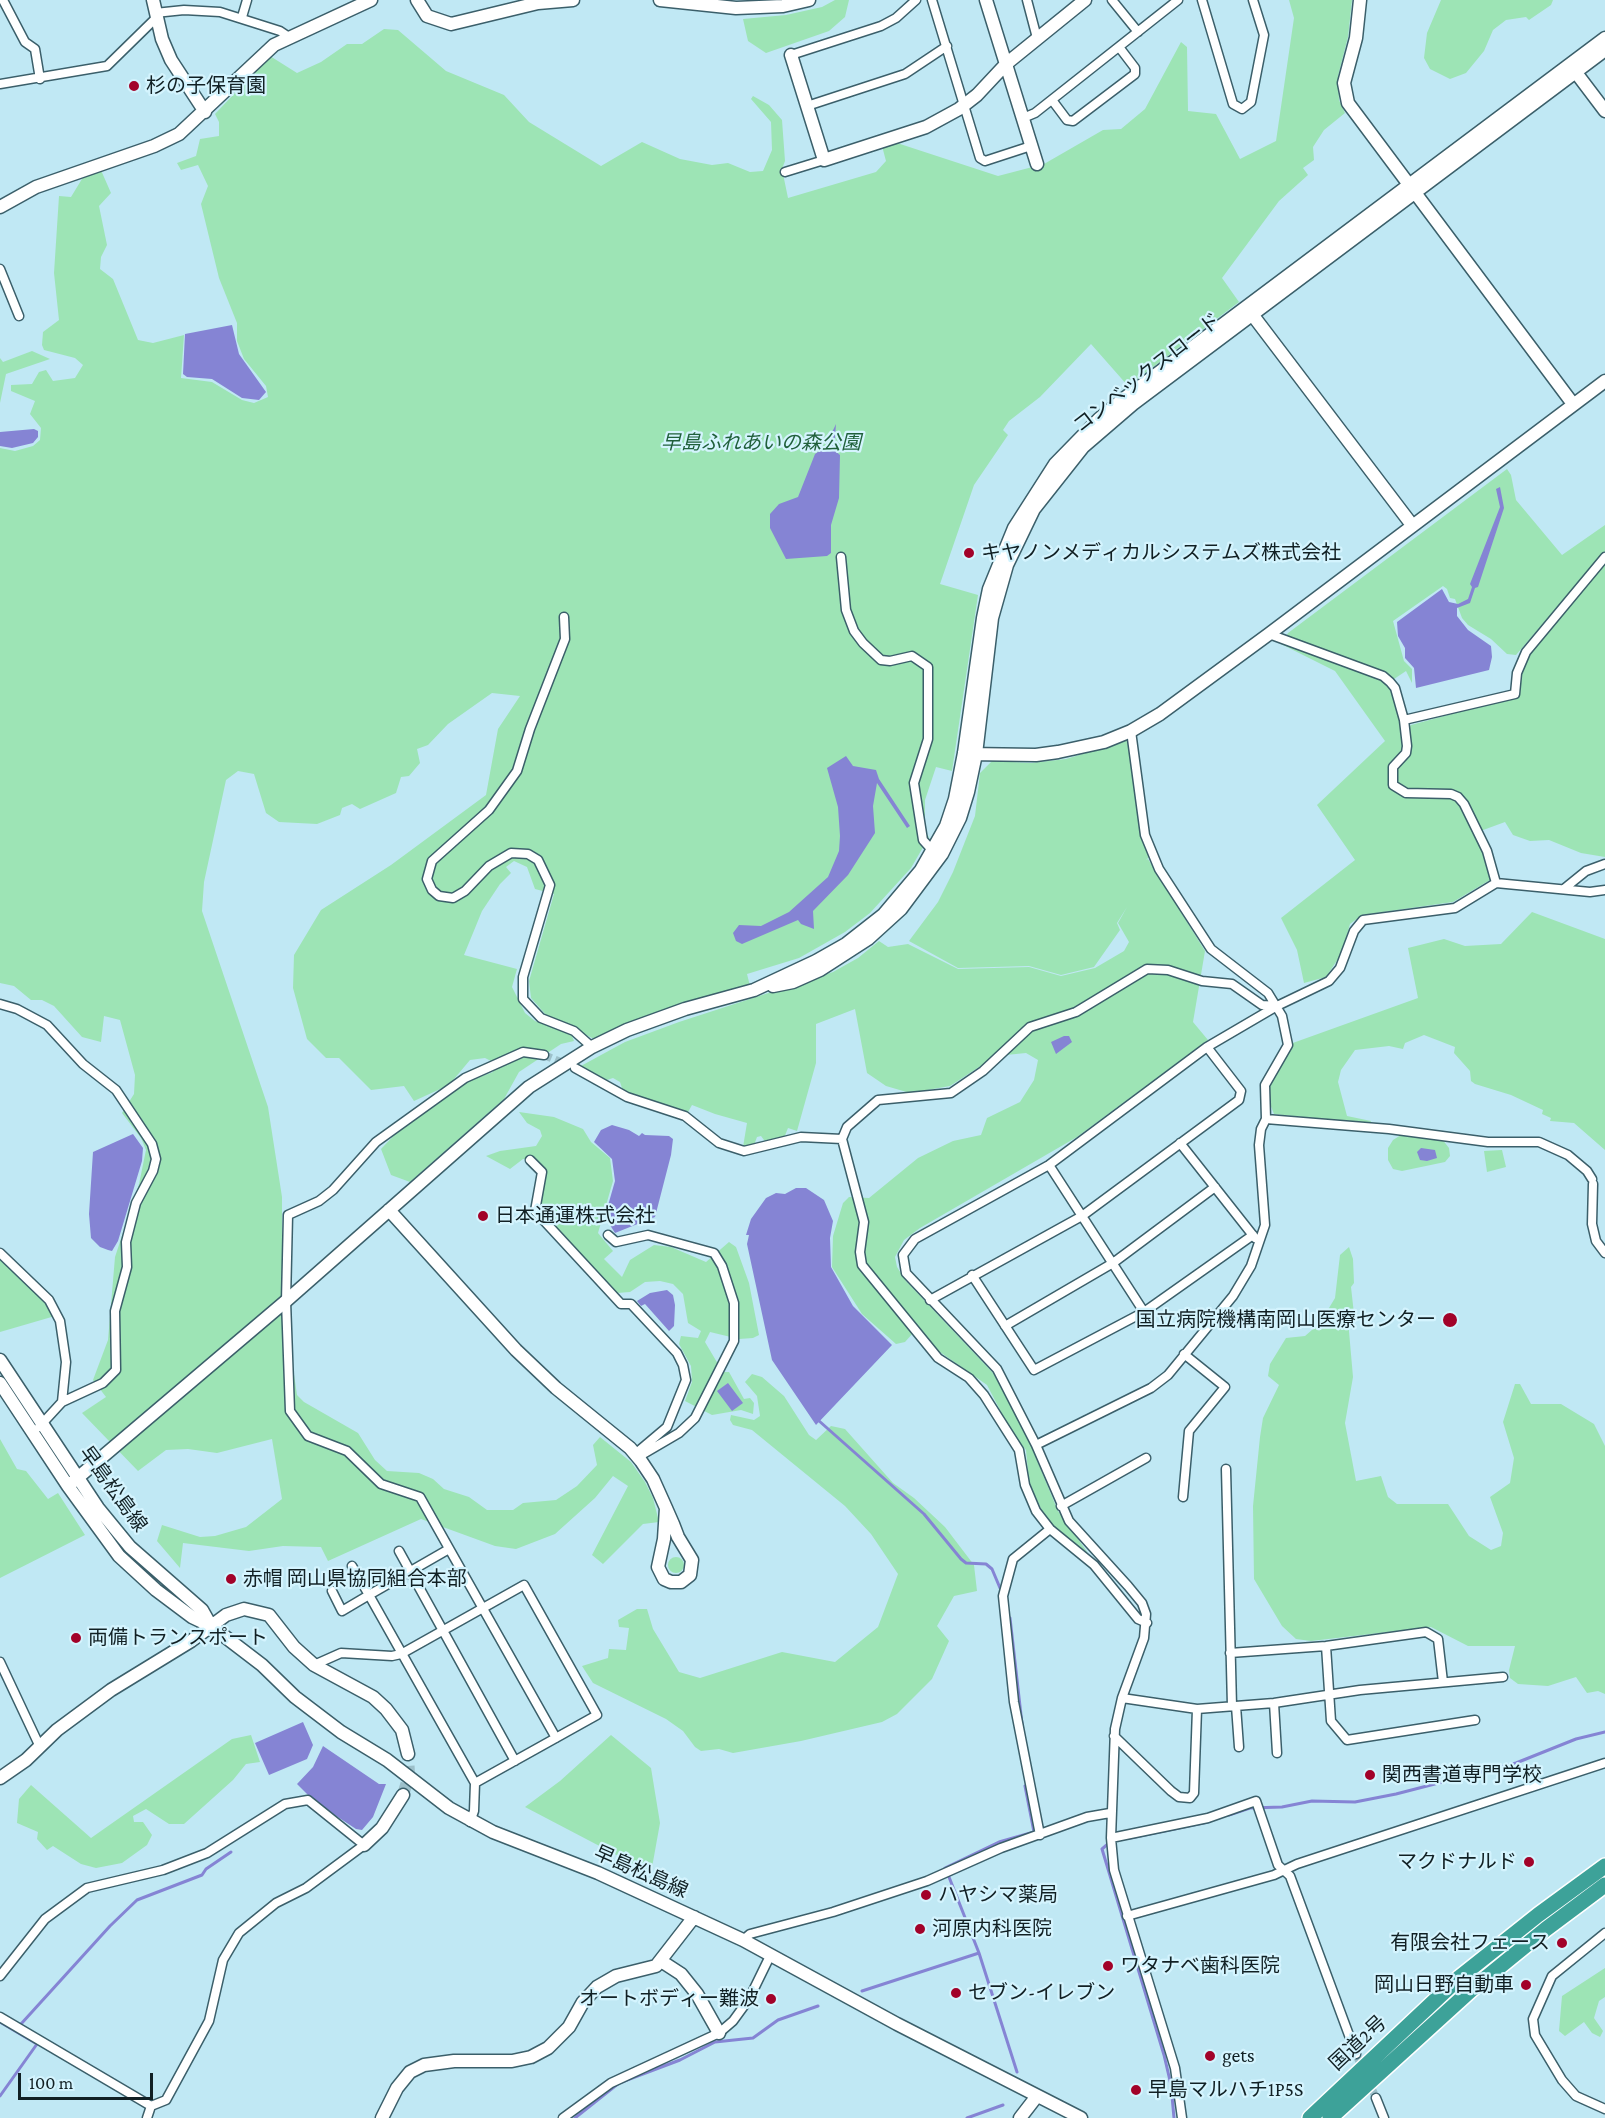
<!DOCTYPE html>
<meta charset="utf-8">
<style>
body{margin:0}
#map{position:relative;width:1605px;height:2118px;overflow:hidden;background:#c0e8f4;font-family:"Crimson Pro",serif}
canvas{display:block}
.scale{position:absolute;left:18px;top:2073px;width:135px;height:27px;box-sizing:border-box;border:3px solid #112024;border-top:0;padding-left:8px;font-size:18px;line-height:21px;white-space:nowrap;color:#112024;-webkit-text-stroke:4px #d4f4fe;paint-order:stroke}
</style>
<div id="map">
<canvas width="1605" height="2118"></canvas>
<div class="scale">100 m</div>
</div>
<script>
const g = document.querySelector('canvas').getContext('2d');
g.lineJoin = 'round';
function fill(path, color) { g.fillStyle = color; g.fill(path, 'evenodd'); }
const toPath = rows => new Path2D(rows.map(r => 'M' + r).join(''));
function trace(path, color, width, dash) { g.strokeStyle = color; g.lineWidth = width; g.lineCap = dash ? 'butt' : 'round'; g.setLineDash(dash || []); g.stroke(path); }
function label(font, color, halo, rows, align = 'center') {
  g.font = font + ' "Crimson Pro","Noto Sans JP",serif'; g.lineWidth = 4.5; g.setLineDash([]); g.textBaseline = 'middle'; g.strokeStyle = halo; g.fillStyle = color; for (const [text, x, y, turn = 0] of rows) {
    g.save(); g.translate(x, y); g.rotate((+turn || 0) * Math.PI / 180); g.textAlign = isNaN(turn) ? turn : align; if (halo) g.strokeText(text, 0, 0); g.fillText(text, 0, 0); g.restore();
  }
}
fill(toPath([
 [835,0,849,0,845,17,829,31,766,53,748,41,743,19,786,15,822,7],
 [1289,0,1352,0,1348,37,1338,76,1339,100,1345,113,1324,130,1313,147,1314,160,1303,168,1308,175,1279,201,1222,278,1239,302,1128,386,1091,344,1040,397,1009,421,1003,430,1008,435,974,485,940,584,978,595,952,771,936,767,925,800,925,832,929,837,911,868,870,913,845,932,799,958,747,974,750,986,594,1039,546,1015,531,998,529,981,554,894,535,889,527,867,514,861,506,867,511,873,500,884,482,911,464,955,517,969,512,987,525,1013,535,1021,571,1034,574,1041,561,1044,519,1072,504,1099,410,1182,391,1175,381,1149,405,1124,464,1083,493,1072,493,1062,485,1058,470,1060,449,1085,414,1101,404,1086,371,1090,339,1058,326,1058,307,1039,293,988,294,955,321,910,391,865,486,795,498,729,520,696,492,693,448,724,428,745,417,749,420,763,409,776,401,777,396,793,360,809,352,804,342,808,340,815,317,824,279,822,266,813,254,774,238,771,226,780,204,882,202,911,268,1107,282,1197,282,1291,297,1395,304,1402,358,1433,375,1460,387,1471,419,1473,433,1479,444,1489,469,1497,487,1510,513,1510,523,1503,556,1500,577,1486,597,1465,593,1445,600,1437,631,1462,645,1482,653,1498,659,1522,643,1524,603,1564,592,1555,628,1486,613,1476,595,1498,555,1534,516,1549,495,1546,421,1519,328,1561,321,1547,283,1546,249,1551,183,1543,180,1568,157,1541,162,1525,200,1537,215,1536,246,1527,282,1499,272,1439,217,1453,188,1449,166,1450,138,1471,82,1413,106,1397,93,1380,108,1340,115,1257,139,1184,146,1150,141,1138,122,1113,134,1094,135,1075,120,1020,104,1016,101,1042,82,1037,54,1006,42,1000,31,1000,14,986,0,983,0,448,15,451,33,446,40,440,41,428,30,414,35,401,11,391,11,385,32,384,39,372,46,370,53,381,75,378,83,365,75,358,44,350,42,345,43,332,59,320,54,273,59,196,71,197,85,174,100,168,111,193,99,206,107,245,101,257,100,269,113,279,138,340,153,343,184,335,181,378,212,382,242,400,254,403,268,397,266,386,244,359,237,341,237,323,219,278,201,204,208,186,198,165,181,170,177,163,196,156,200,139,219,136,219,122,215,114,270,56,297,73,321,62,347,44,362,44,384,29,398,30,446,71,504,95,529,122,601,166,642,142,680,159,712,165,728,163,750,172,763,171,772,150,771,122,751,99,753,96,769,105,782,120,785,161,782,169,788,198,876,172,886,161,882,146,894,142,998,176,1044,164,1103,130,1121,129,1145,109,1181,42,1187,47,1188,111,1216,114,1240,159,1276,141,1294,18],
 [1441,0,1553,0,1551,5,1529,20,1526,17,1506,20,1493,30,1484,51,1466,73,1450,79,1430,69,1424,58,1427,33],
 [32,351,50,359,6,374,0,403,0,358,3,362],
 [1507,469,1511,475,1516,500,1562,555,1605,525,1605,551,1516,655,1507,654,1491,639,1468,625,1462,618,1455,599,1450,598,1447,589,1443,586,1393,621,1404,661,1412,669,1412,683,1406,671,1388,683,1404,732,1411,725,1518,696,1519,678,1526,657,1605,563,1605,857,1581,853,1549,840,1530,841,1513,835,1505,822,1475,833,1484,853,1490,880,1453,902,1362,915,1350,924,1342,953,1326,977,1304,983,1297,950,1281,918,1355,860,1317,805,1385,741,1335,671,1281,644,1288,633],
 [1128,740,1140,832,1149,857,1146,860,1148,859,1205,951,1193,1022,1208,1040,1077,1137,920,1228,904,1240,895,1257,897,1267,906,1281,993,1373,1024,1429,1058,1511,1088,1553,1055,1529,1044,1515,1029,1483,1026,1450,1012,1433,987,1385,937,1350,924,1335,914,1332,905,1342,896,1344,862,1314,832,1267,833,1236,843,1203,849,1197,869,1198,918,1158,953,1141,981,1135,987,1118,1020,1102,1034,1080,1038,1060,1026,1053,996,1056,950,1086,910,1093,886,1086,867,1073,855,1009,816,1024,816,1063,797,1131,788,1128,784,1138,767,1144,761,1136,757,1137,754,1145,743,1147,747,1123,715,1114,692,1105,687,1114,649,1102,623,1091,620,1082,613,1078,607,1080,579,1067,625,1042,679,1022,833,972,858,958,879,941,888,947,908,944,958,969,1029,967,1061,976,1095,968,1124,951,1129,942,1118,923,1127,907,1117,923,1120,930,1094,967,1061,975,1029,966,958,968,909,941,938,902,953,872,975,816,980,773,992,761,1031,763,1066,759],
 [1532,912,1605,939,1605,1150,1574,1123,1550,1121,1551,1118,1542,1114,1543,1110,1511,1095,1475,1084,1471,1081,1470,1071,1454,1053,1455,1047,1424,1035,1405,1043,1403,1049,1389,1046,1355,1050,1341,1070,1338,1082,1347,1116,1371,1121,1371,1124,1274,1114,1270,1104,1269,1083,1290,1044,1418,998,1408,948,1444,939,1465,946,1501,944],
 [519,1112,554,1117,583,1129,591,1142,610,1158,613,1181,598,1233,613,1251,604,1259,622,1277,630,1260,654,1245,671,1247,706,1262,729,1242,736,1247,749,1283,759,1335,753,1338,739,1339,710,1332,705,1342,718,1364,708,1383,715,1387,723,1372,729,1372,744,1399,750,1398,754,1403,753,1414,741,1410,712,1415,685,1401,692,1382,691,1366,679,1344,681,1336,698,1338,701,1331,688,1323,683,1294,673,1284,660,1281,645,1282,630,1292,617,1293,538,1212,546,1171,536,1159,523,1159,510,1169,486,1156,500,1151,536,1146,542,1136,540,1130,527,1123],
 [1401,1135,1442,1139,1449,1148,1450,1156,1445,1162,1402,1171,1393,1169,1388,1160,1388,1148,1393,1140],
 [1502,1150,1506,1167,1487,1172,1484,1151],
 [1349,1247,1353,1259,1354,1283,1351,1287,1354,1314,1348,1320,1353,1377,1345,1423,1356,1481,1381,1476,1388,1497,1397,1504,1448,1504,1469,1536,1491,1550,1501,1546,1503,1533,1490,1497,1510,1483,1514,1458,1503,1422,1515,1384,1520,1384,1531,1404,1561,1404,1594,1424,1605,1446,1605,1694,1598,1691,1587,1693,1576,1677,1548,1686,1518,1684,1510,1678,1509,1670,1515,1646,1468,1646,1431,1627,1311,1641,1296,1639,1282,1626,1254,1579,1253,1506,1260,1437,1263,1418,1279,1385,1268,1376,1270,1364,1286,1338,1305,1336,1320,1323,1335,1298,1340,1255],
 [0,1258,51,1308,55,1316,0,1332],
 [752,1374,762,1377,784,1396,809,1435,816,1440,831,1426,845,1429,893,1483,914,1498,945,1527,974,1565,977,1591,954,1596,937,1626,949,1641,932,1679,897,1714,882,1722,801,1741,733,1753,719,1749,701,1751,695,1747,683,1731,666,1719,593,1683,582,1666,608,1658,609,1649,626,1650,629,1628,619,1627,618,1620,637,1609,647,1609,653,1629,679,1672,700,1678,782,1652,835,1662,878,1627,898,1574,871,1534,845,1506,752,1430,733,1425,730,1420,731,1415,754,1420,760,1416,757,1396,745,1382],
 [0,1439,17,1469,26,1471,48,1499,58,1493,85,1535,0,1578],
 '668 1565a8 8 0 1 1 16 0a8 8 0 1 1-16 0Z',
 [251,1735,260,1762,246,1764,233,1780,184,1824,169,1824,146,1809,133,1816,134,1822,143,1822,152,1835,147,1845,122,1863,96,1868,81,1864,53,1846,47,1850,37,1839,38,1832,17,1823,19,1799,31,1785,91,1838,232,1739],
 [611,1735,651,1768,660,1823,651,1873,525,1807,560,1781],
 [1605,1968,1605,1997,1599,2001,1594,2018,1603,2031,1600,2037,1592,2033,1584,2022,1565,2036,1559,2031,1562,1996]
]), '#9de4b5');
fill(toPath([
 [232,325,239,354,266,392,259,400,242,398,212,379,187,377,183,374,185,334],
 [836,424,834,450,840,455,839,498,831,525,831,553,827,556,786,559,770,528,770,514,779,504,798,497,815,454,825,447],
 [34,429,38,431,38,437,33,443,12,448,0,446,0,432],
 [1500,487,1504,508,1478,587,1475,588,1470,603,1457,608,1457,616,1468,630,1491,646,1492,657,1489,670,1416,688,1414,668,1405,658,1405,648,1398,636,1397,622,1442,589,1449,602,1458,604,1468,599,1472,587,1470,584,1500,507,1496,489],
 [846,756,853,766,876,770,879,779,910,826,907,828,877,783,873,806,875,833,848,875,813,911,814,929,801,924,798,920,742,944,736,941,733,933,739,925,761,926,789,912,828,877,839,851,840,836,838,807,827,768],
 [1064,1036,1069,1036,1072,1042,1056,1054,1051,1042],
 [612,1125,629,1130,639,1136,642,1133,645,1135,669,1136,673,1139,671,1155,655,1217,615,1233,610,1225,607,1209,615,1181,612,1159,594,1142,601,1130],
 [133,1134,143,1148,142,1161,118,1241,112,1251,108,1250,100,1247,91,1238,89,1214,93,1152],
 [1421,1148,1435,1150,1437,1158,1427,1161,1420,1160,1417,1152],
 [796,1188,806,1188,824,1200,833,1221,830,1238,831,1267,853,1306,892,1345,816,1425,772,1360,747,1244,749,1235,746,1235,751,1219,766,1198,776,1193,785,1194],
 [667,1290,673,1295,675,1305,674,1326,669,1331,645,1304,641,1306,637,1301,650,1293],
 [728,1383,743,1403,732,1411,717,1391],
 [303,1722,313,1745,307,1759,269,1775,255,1743],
 [323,1746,379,1784,386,1784,373,1817,362,1830,356,1829,315,1802,297,1784,313,1767]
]), '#8584d4');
trace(toPath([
 [818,1420,924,1514,961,1559,966,1563,986,1564,992,1569,1000,1588],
 [1010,1618,1022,1724],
 [1229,1815,1250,1808,1282,1807,1312,1801,1355,1802,1396,1794,1516,1763,1576,1739,1605,1732],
 [1130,1838,1208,1822],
 [1109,1843,1102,1849,1164,2055,1171,2085,1174,2118],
 [945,1868,999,1842,1034,1832,1025,1786],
 [949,1877,979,1953,1017,2072],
 [862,1991,979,1953],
 [0,2022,37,2044,0,2096],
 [21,2024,110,1926,137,1900,202,1875,206,1869,231,1852],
 [575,2118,619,2083,680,2060,715,2042,753,2038,778,2020,818,2006],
 [967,2118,1003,2105]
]), '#8584d4', 3);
trace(toPath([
 [544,1055,568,1065],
 [1356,2054,1376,2098]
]), '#9dc0ca', 8, [8, 4]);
trace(toPath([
 [403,1795,409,1775,408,1754]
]), '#9dc0ca', 12, [12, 6]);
const street = toPath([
 [3,0,25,42,35,49,40,79],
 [932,0,980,158,985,161,1031,146],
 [1027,0,1037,38],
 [1112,0,1138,32],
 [1202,0,1233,104,1242,109,1251,102,1264,35,1253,0],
 [155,13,184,10,220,12,280,31,289,37],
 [242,17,247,0],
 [791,55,881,26,896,18,916,0],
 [0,84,107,66,156,18],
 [1052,100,1067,120,1073,121,1135,74,1135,68,1119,47],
 [807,106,905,74,947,46],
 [1023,118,1035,113,1178,0],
 [785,172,824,160],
 [0,269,19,316],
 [841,557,846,610,854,631,863,643,881,660,890,661,912,656,928,667,928,739,914,783,923,840,932,850],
 [564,617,565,639,530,729,517,771,489,810,432,861,427,879,432,890,439,896,453,898,465,891,489,866,511,853,528,854,538,860,550,885,523,977,523,999,541,1018,574,1031,592,1047],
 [1269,634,1383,676,1390,682,1395,688,1404,720,1407,746,1406,753,1393,767,1393,785,1406,793,1451,794,1458,797,1464,804,1487,851,1496,883],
 [1404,720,1515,694,1517,673,1526,652,1605,557],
 [1131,731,1145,835,1159,869,1211,949,1268,993,1282,1016,1288,1045,1265,1085,1266,1119],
 [1565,888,1586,871,1605,864],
 [0,1004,17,1009,47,1025,83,1064,116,1090,152,1144,156,1159,153,1171,136,1203,126,1242,127,1267,115,1311,116,1370,103,1383,62,1402],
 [544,1055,523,1052,465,1078,376,1142,333,1190,319,1201,288,1215,286,1301,290,1411,308,1436,347,1451,381,1484,420,1497,556,1738],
 [575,1068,627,1097,685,1116,719,1143,744,1151,801,1137,842,1139],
 [1180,1143,1255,1238],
 [530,1160,542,1172,535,1211,621,1304,631,1304,677,1353,683,1365,686,1380,667,1427,635,1454],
 [1049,1165,1144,1312],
 [1593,1184,1592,1224,1596,1241,1605,1253],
 [608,1235,616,1242,648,1235,714,1253,722,1266,734,1303,734,1341,695,1418,679,1433,638,1457],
 [0,1253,49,1300,60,1321,66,1362,62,1402,39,1427],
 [972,1275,1034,1370,1144,1312,1253,1235],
 [930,1300,1082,1216,1239,1100,1241,1091,1207,1047],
 [1005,1326,1113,1263,1215,1187],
 [1036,1445,1151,1388,1168,1375,1233,1296,1251,1266,1265,1225,1259,1145,1261,1129,1266,1119,1389,1129,1488,1142,1539,1142,1568,1155,1587,1171,1592,1179],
 [1226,1469,1232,1706],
 [1183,1497,1189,1431,1225,1387,1184,1354],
 [1061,1506,1146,1458],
 [449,1549,369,1595,475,1783,474,1811,470,1822],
 [399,1551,515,1761],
 [332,1591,342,1611,369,1595,352,1566],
 [1147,1623,1138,1619,1094,1565,1050,1529,1036,1511,1025,1485,1019,1450,984,1395,969,1378,938,1358,862,1265,860,1252,864,1222,842,1139,847,1127,878,1100,951,1093,983,1071,1030,1027,1076,1012,1147,969,1168,970,1202,981,1232,984,1262,1005,1277,1006],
 [1326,1646,1331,1721,1347,1740,1475,1720],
 [1230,1653,1326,1646,1426,1632,1438,1639,1443,1682],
 [0,1662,40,1747],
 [314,1665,341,1653,392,1656,401,1654,524,1585,597,1715,475,1783],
 [1122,1698,1197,1709,1274,1703,1360,1690,1503,1677],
 [1274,1703,1277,1753],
 [1236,1706,1239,1747],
 [1114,1736,1171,1791,1179,1797,1190,1798,1194,1793,1197,1709],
 [1040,1835,1014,1702,1003,1596,1013,1559,1050,1529],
 [1111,1838,1208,1818,1256,1801,1278,1865,1290,1876,1356,2054],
 [1127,1916,1274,1875,1297,1864,1605,1763],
 [1605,1933,1552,1976,1533,2019,1535,2035,1562,2080,1576,2096,1605,2109],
 [743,1940,750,1934,833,1912,927,1881,1001,1848,1087,1817,1110,1813],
 [0,1976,45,1919,87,1888,163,1870,207,1853,285,1804,308,1800,364,1845,306,1888,276,1903,239,1933,223,1960,209,2021,166,2100,151,2106,147,2118],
 [0,2017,151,2106],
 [1376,2098,1384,2118],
 [563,2118,611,2083,719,2033,733,2021,749,1999,770,1956],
 [1182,2118,1175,2068,1114,1870,1111,1838,1115,1729,1122,1698,1144,1638,1146,1614,1142,1603,1128,1586,1069,1521,1036,1445,997,1369,906,1273,903,1255,915,1239,1049,1165,1207,1047,1277,1006,1329,981,1340,968,1354,931,1363,920,1455,908,1496,883,1590,892,1605,890]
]);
const secondary = toPath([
 [153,0,162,39,171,60,205,112],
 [417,0,427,16,451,24,538,3,573,0],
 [660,0,736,8,783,6,809,0],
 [986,0,1037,164],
 [1360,0,1356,38,1344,83,1348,103,1573,404],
 [791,55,824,160,926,127,959,109,977,95,1006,64,1085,0],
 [1571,66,1605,111],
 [0,207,36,187,154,146,179,134,274,45,371,0],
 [1248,309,1412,525],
 [969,754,1036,755,1058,752,1104,742,1131,731,1160,714,1269,634,1605,381],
 [773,986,793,982,820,970,868,939,901,909,942,854,960,818,968,792,976,754,992,618,1007,565,1034,509,1083,447,1133,404,1605,50],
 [389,1210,516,1350,556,1388,630,1448,641,1461,653,1479,666,1508,673,1524,678,1537,692,1560,690,1575,681,1582,671,1582,664,1579,658,1567,664,1539,666,1508],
 [0,1360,98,1508,130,1547,202,1610,211,1626],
 [0,1383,68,1486,119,1556,156,1590,192,1617,211,1626,262,1665,295,1697,341,1732,387,1760,449,1808,493,1832,598,1873,743,1940,897,2024,1081,2118],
 [68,1486,286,1301,529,1087,592,1047,627,1030,685,1009,754,990,816,961,846,944,883,915,921,870,946,826,955,799,964,753,983,618,989,589,1014,528,1055,464,1099,419,1122,400,1605,38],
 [0,1778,26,1760,57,1730,111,1690,191,1641,226,1615,244,1609,269,1615,294,1647,314,1665,373,1697,386,1709,402,1730,408,1754],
 [364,1845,382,1828,403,1795],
 [661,1961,681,1974,697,1994,719,2033],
 [382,2118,397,2088,410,2072,424,2065,454,2061,512,2061,531,2057,548,2048,569,2027,583,2002,597,1987,616,1976,656,1966,694,1917],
 [1020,2118,1037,2096]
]);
const highway = toPath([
 [1310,2118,1460,1977,1538,1915,1605,1866],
 [1330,2118,1471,1990,1546,1929,1605,1885]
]);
trace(street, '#3b5f6a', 11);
trace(secondary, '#3b5f6a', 15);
trace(highway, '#fff', 18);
trace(street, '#fff', 8);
trace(secondary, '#fff', 12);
trace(highway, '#3da299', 15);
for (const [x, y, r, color] of [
 [134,86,6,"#a20229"],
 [969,553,6,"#a20229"],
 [483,1216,6,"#a20229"],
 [1450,1320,8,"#a20229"],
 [231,1579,6,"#a20229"],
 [76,1638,6,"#a20229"],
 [1370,1775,6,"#a20229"],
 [1529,1862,6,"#a20229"],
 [926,1895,6,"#a20229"],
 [920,1929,6,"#a20229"],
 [1562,1943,6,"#a20229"],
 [1108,1966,6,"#a20229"],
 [1526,1985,6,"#a20229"],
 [956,1993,6,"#a20229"],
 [771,1999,6,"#a20229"],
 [1210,2056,6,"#a20229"],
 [1136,2090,6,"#a20229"]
]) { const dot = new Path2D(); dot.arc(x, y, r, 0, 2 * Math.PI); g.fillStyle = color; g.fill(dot); trace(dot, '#d4f4fe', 2); }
label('20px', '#112024', '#d4f4fe', [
 ["杉の子保育園",146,86],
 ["キヤノンメディカルシステムズ株式会社",981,553],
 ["日本通運株式会社",495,1216],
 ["国立病院機構南岡山医療センター",1436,1320,"right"],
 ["赤帽 岡山県協同組合本部",243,1579],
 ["両備トランスポート",88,1638],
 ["関西書道専門学校",1382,1775],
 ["マクドナルド",1517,1862,"right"],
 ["ハヤシマ薬局",938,1895],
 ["河原内科医院",932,1929],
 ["有限会社フェース",1550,1943,"right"],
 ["ワタナベ歯科医院",1120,1966],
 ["岡山日野自動車",1514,1985,"right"],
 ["セブン-イレブン",968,1993],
 ["オートボディー難波",759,1999,"right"],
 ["gets",1222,2056],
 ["早島マルハチ1P5S",1148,2090]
], 'left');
label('20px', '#112024', '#d4f4fe', [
 ["コンベックスロード",1147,373,-38],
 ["早島松島線",113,1489,54],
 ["早島松島線",641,1872,24],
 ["国道2号",1358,2043,-43]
]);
label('italic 20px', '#20603b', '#d4f4fe', [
 ["早島ふれあいの森公園",761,443]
]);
</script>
